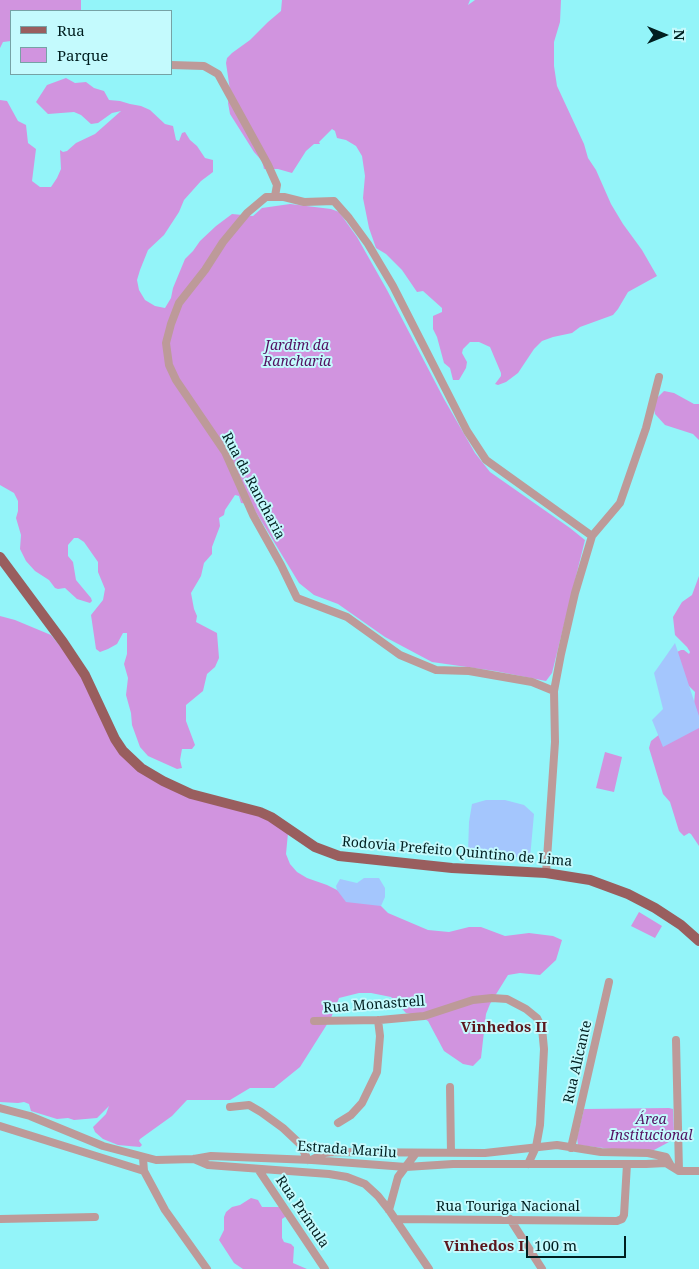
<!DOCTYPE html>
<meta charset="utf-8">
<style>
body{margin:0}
#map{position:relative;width:699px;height:1269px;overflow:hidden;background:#93f4f9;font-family:"Noto Serif",serif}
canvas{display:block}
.legend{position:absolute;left:10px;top:10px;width:162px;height:65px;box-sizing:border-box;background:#c4fafd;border:1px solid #76a2a5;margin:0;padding:6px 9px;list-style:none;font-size:15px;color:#001f20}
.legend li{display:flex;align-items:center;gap:10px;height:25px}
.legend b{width:25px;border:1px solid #76a2a5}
.north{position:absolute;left:639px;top:10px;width:50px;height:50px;-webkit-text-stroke:4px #c4fafd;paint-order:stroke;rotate:90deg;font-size:14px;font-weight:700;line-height:20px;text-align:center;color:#001f20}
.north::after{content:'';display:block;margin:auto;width:18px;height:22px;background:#001f20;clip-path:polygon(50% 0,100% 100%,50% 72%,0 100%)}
.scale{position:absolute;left:526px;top:1236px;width:100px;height:22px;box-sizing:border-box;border:2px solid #001f20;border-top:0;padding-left:6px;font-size:15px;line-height:18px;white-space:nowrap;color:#001f20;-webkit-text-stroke:4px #c4fafd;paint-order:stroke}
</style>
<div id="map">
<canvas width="699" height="1269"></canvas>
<ul class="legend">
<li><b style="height:6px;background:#995e5e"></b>Rua</li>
<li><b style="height:14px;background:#d194df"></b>Parque</li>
</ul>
<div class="north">N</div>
<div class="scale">100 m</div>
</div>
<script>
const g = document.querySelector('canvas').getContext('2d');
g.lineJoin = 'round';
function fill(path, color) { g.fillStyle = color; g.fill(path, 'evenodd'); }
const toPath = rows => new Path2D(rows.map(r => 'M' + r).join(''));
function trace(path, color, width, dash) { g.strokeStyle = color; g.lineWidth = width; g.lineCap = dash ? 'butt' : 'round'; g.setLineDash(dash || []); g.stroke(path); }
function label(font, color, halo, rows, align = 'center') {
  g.font = font + ' "Noto Serif",serif'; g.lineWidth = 4; g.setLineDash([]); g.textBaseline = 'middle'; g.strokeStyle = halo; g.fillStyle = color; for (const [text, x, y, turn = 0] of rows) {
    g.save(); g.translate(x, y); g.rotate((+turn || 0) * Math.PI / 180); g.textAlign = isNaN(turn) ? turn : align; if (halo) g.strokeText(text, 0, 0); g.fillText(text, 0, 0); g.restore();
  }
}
fill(toPath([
 [0,0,81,0,81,11,11,11,11,41,3,42,0,48],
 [282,0,470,0,468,5,475,0,561,0,560,22,554,42,554,66,557,86,584,144,588,158,596,170,611,204,623,224,642,250,657,276,628,292,618,309,613,315,580,327,572,333,553,337,542,341,534,349,518,373,506,382,498,385,495,384,501,376,501,373,490,347,479,342,470,342,463,349,462,353,467,362,466,368,459,380,453,380,450,368,444,363,437,337,433,329,433,316,442,312,442,308,423,291,417,292,402,270,386,254,376,248,369,228,363,198,365,176,362,156,356,146,346,140,337,138,335,131,332,129,319,142,320,144,314,144,306,151,292,173,278,169,264,169,262,161,254,152,230,114,228,103,230,90,226,63,227,58,232,53,250,40,268,22,281,11],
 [66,78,75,83,86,82,94,88,104,91,109,100,120,101,130,104,141,106,150,110,165,124,173,126,176,140,179,141,182,133,185,132,190,140,197,146,205,158,213,160,213,172,201,181,184,200,179,212,164,235,148,250,140,270,137,280,139,290,145,300,155,306,165,308,171,298,173,288,185,259,193,251,200,241,216,226,232,214,253,216,262,208,290,204,331,209,339,212,357,237,387,290,444,399,475,453,490,472,570,528,585,540,552,673,546,681,495,671,432,662,385,637,338,604,314,595,299,583,251,504,241,503,239,496,235,495,225,510,224,515,219,518,220,526,212,547,212,554,204,563,201,576,191,593,194,609,197,616,196,622,217,633,219,658,215,667,207,674,203,691,186,705,186,721,195,745,192,749,182,749,180,760,182,768,177,769,148,756,140,747,132,725,131,713,126,695,128,678,124,664,127,654,127,633,123,633,117,644,108,649,100,652,96,649,91,615,103,600,105,589,98,572,98,562,84,542,78,538,74,538,68,545,68,556,73,562,76,580,91,598,92,601,90,603,77,599,65,588,58,589,55,588,49,580,35,571,26,561,20,549,21,535,16,518,18,511,18,501,14,493,0,485,0,100,7,101,18,121,26,125,28,143,36,149,32,181,40,187,51,187,57,178,61,169,60,150,63,152,67,151,76,143,95,134,121,111,112,113,98,123,91,124,81,115,74,112,48,114,36,102,47,85],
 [664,391,674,393,694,404,699,404,699,440,693,434,665,425,655,414,654,409,656,399],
 [699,576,699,846,691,834,689,833,684,836,679,831,670,802,663,794,649,748,651,741,665,730,693,717,695,692,686,683,675,653,681,650,684,650,689,654,690,652,687,647,675,635,673,617,682,602,692,595],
 [0,616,15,620,51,635,84,675,120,749,178,786,258,814,288,833,286,854,290,864,297,872,307,878,327,885,347,895,380,905,388,913,428,930,449,932,469,927,481,927,505,936,529,933,553,936,562,940,556,960,540,975,520,973,508,975,490,1004,486,1014,481,1058,473,1066,463,1064,444,1051,428,1021,418,1015,406,1013,391,997,371,993,359,993,339,998,331,1018,300,1067,274,1088,250,1088,230,1100,187,1100,172,1116,140,1139,139,1141,142,1145,140,1147,118,1145,103,1139,95,1132,93,1127,106,1114,109,1106,97,1118,74,1120,68,1118,57,1119,31,1111,29,1104,24,1102,18,1103,0,1102],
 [605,752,622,757,614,792,596,788],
 [639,912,662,926,655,938,631,926],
 [669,1108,673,1109,674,1131,669,1142,654,1150,612,1149,578,1145,577,1138,584,1109],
 [251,1198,258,1200,262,1207,281,1207,288,1215,282,1219,282,1238,284,1242,291,1244,294,1247,293,1263,307,1269,243,1269,234,1263,219,1240,224,1230,224,1217,226,1212,232,1207,240,1205]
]), '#d194df');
fill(toPath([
 [675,643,699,716,699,728,663,747,652,720,663,709,654,673],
 [486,800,505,800,524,805,534,814,530,858,483,855,468,853,469,822,472,804],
 [364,878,379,878,385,888,385,897,381,906,346,902,337,890,336,886,340,879,357,883]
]), '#a4c6fd');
trace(toPath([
 [171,65,204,66,218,74,268,165,277,185,275,196],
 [554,691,532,682,469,671,436,670,400,655,347,617,297,598,281,565,253,515,225,452,176,380,169,365,166,343,171,324,179,303,205,270,223,242,247,213,266,197,284,197,304,202,334,201,349,218,368,244,393,286,467,431,486,460,592,536],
 [546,873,555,742,554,691,561,654,575,593,592,536,620,503,646,428,659,377],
 [314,1021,380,1020,424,1016,473,1000,492,998,507,999,526,1009,537,1018,542,1028,544,1049,540,1125,536,1147,528,1164],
 [676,1040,679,1171],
 [450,1087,451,1153],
 [230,1107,249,1105,261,1112,283,1128,300,1144,308,1160],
 [0,1108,30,1116,103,1146,156,1160,194,1159,211,1156,312,1160,406,1167,453,1164,646,1164,666,1163,679,1171,699,1171],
 [338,1123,351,1115,362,1103,377,1072,380,1036,378,1020],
 [0,1126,144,1171],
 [571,1148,609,982],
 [143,1158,144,1171,165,1210,207,1269],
 [194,1159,208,1165,329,1174,347,1177,365,1184,378,1196,389,1210,429,1269],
 [313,1159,325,1153,332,1152,485,1153,557,1145,601,1152,648,1153,666,1157,671,1166],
 [258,1169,325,1269],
 [389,1210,398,1177,416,1153],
 [0,1219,95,1217],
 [395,1219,617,1221,622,1219,624,1215,627,1164],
 [510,1219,542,1269]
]), '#bd9a99', 8);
trace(toPath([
 [0,557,63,642,85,675,115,739,123,751,141,768,163,781,191,794,260,812,271,817,315,847,339,856,452,868,546,873,590,880,628,894,655,908,681,925,699,941]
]), '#995e5e', 10);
label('italic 14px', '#531161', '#c4fafd', [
 ["Jardim da",297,346],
 ["Rancharia",297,362],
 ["Área",651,1120],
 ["Institucional",651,1136]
]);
label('14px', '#001f20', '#c4fafd', [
 ["Rua da Rancharia",253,486,62],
 ["Rodovia Prefeito Quintino de Lima",457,852,5],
 ["Rua Monastrell",374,1005,-4],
 ["Rua Alicante",578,1062,-77],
 ["Estrada Marilu",347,1150,4],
 ["Rua Touriga Nacional",508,1207],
 ["Rua Prímula",302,1212,56]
]);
label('bold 15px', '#5b161c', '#c4fafd', [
 ["Vinhedos II",504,1028],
 ["Vinhedos I",484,1247]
]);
</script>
